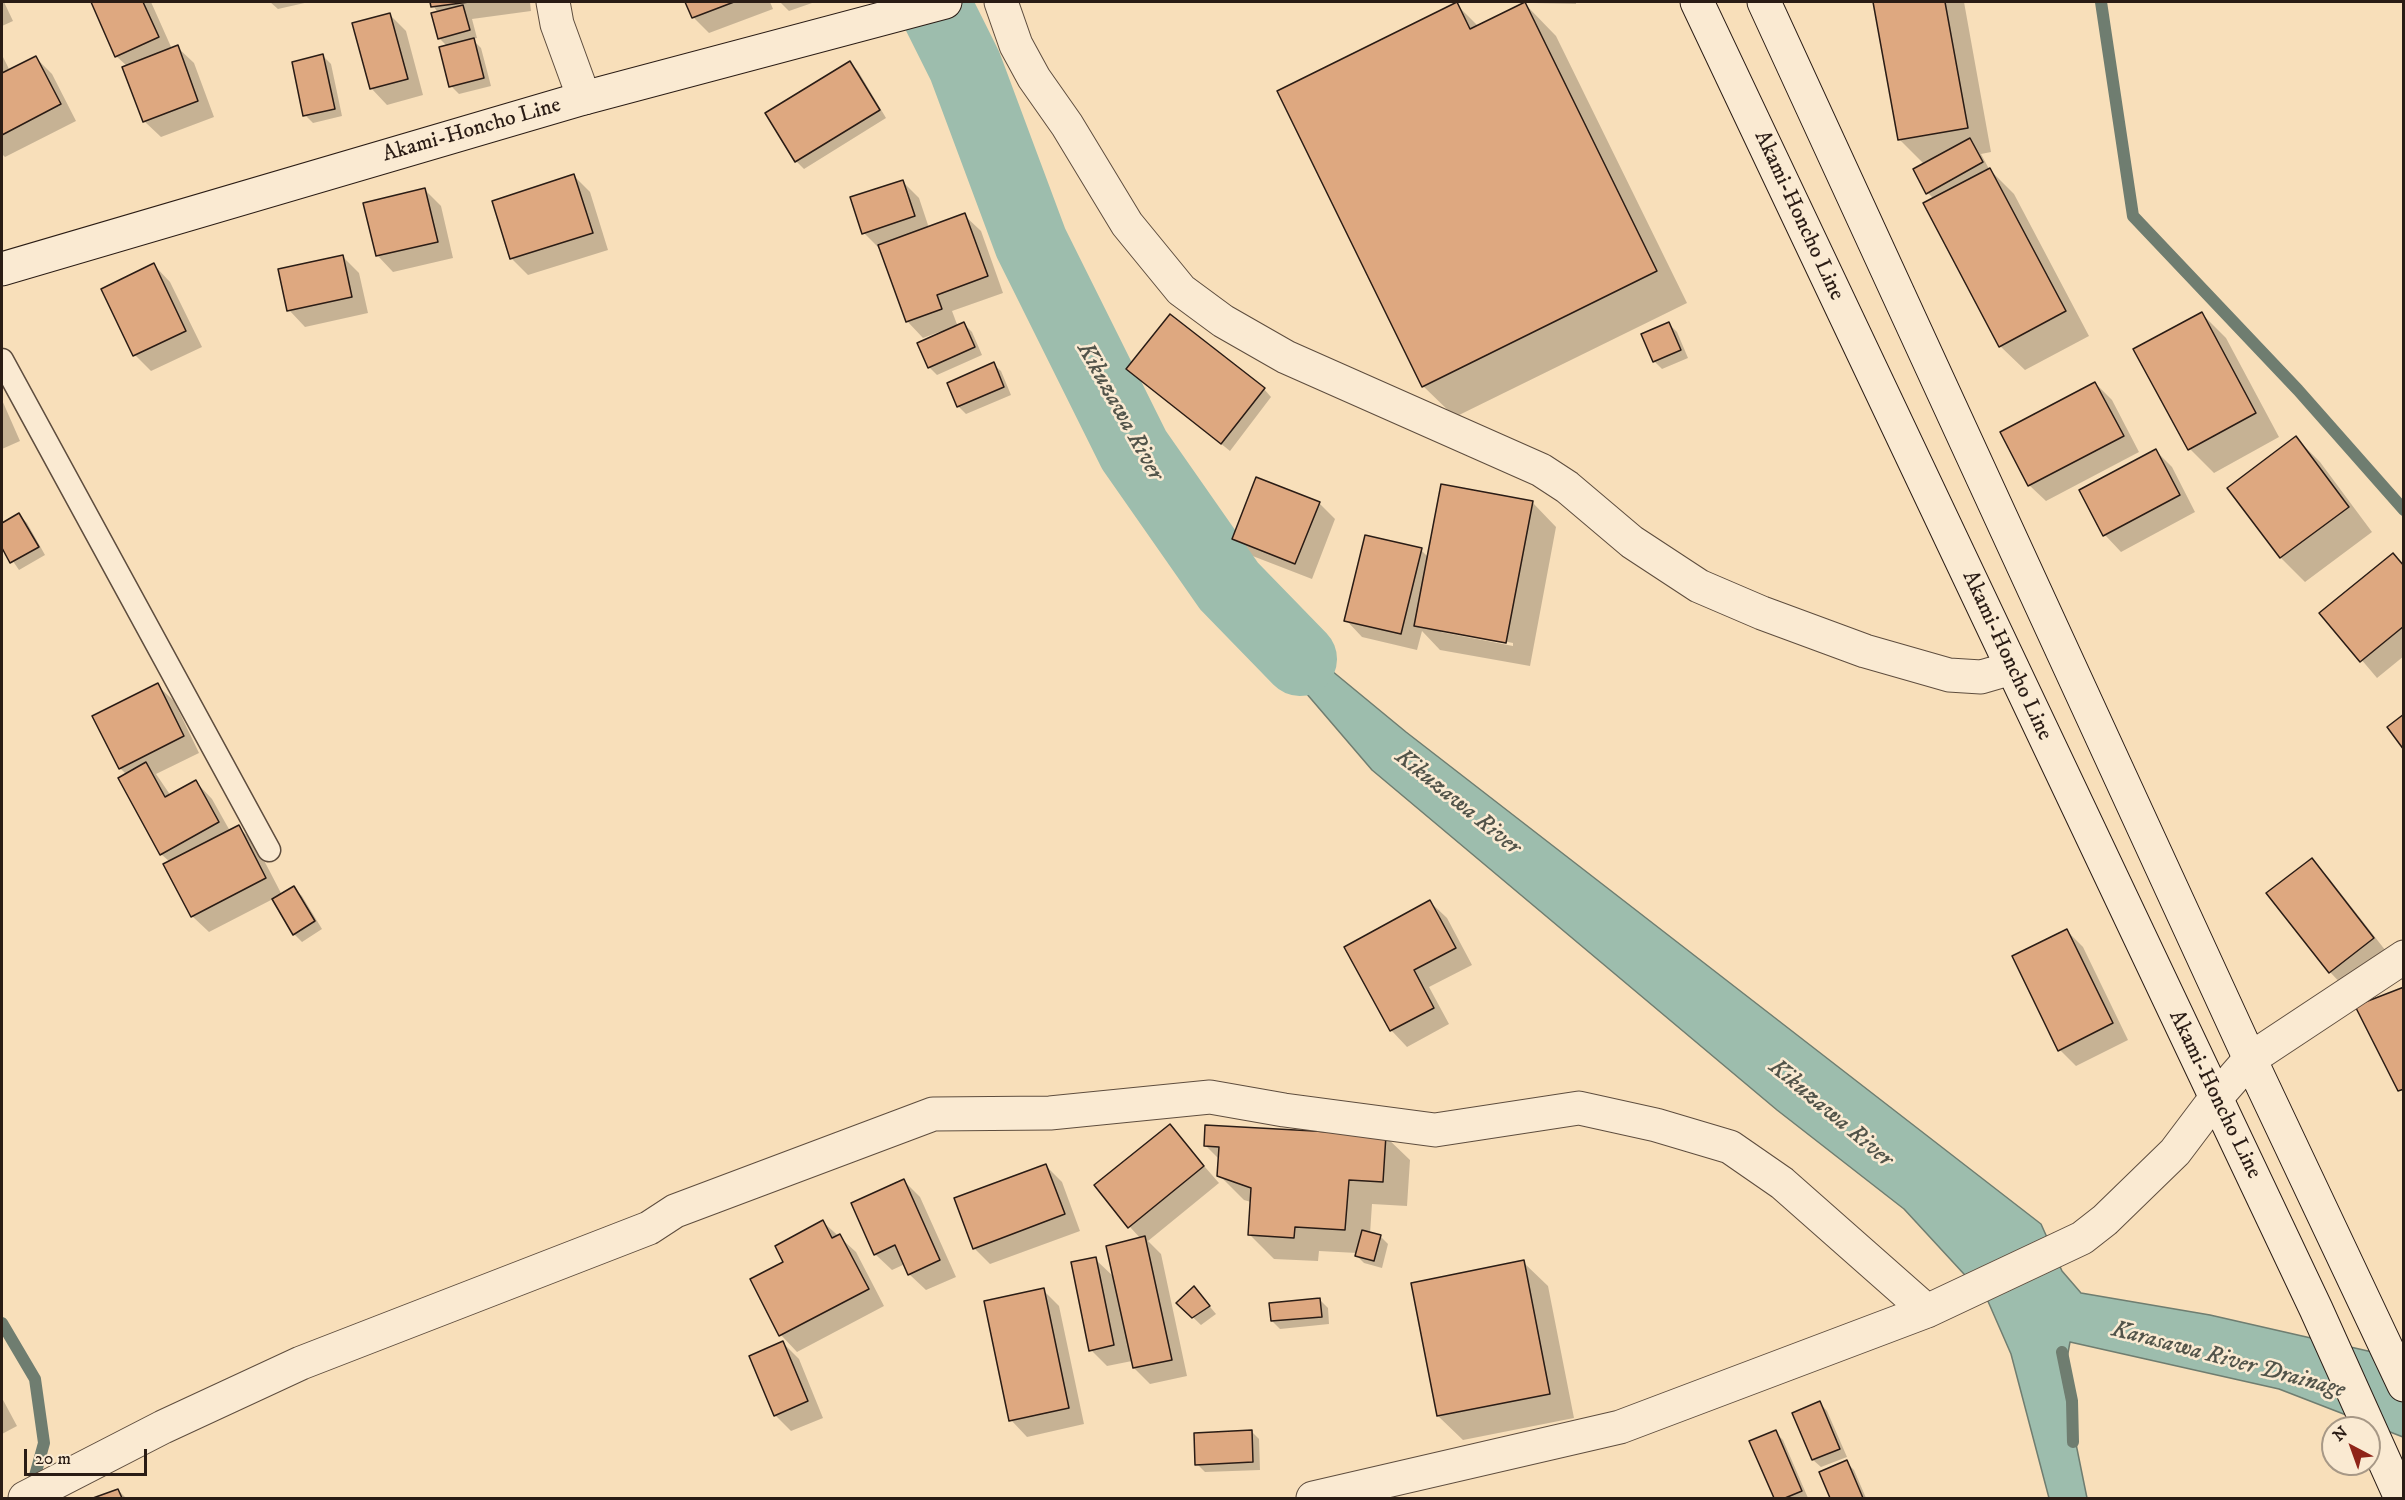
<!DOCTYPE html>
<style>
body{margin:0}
#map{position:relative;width:2405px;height:1500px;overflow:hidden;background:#f8dfba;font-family:"IM FELL DW Pica",serif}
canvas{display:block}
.frame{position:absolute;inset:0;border:3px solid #2a1c15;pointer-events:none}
.north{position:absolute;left:2321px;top:1416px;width:60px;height:60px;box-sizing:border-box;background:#faead2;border:2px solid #a79886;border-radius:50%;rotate:319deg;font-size:16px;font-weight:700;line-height:24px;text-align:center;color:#2a1c15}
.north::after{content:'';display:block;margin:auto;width:21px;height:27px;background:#8f2418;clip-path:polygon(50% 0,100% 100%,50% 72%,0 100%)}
.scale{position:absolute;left:24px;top:1449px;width:123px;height:27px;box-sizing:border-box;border:3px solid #2a1c15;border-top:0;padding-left:8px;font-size:18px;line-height:21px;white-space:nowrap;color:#2a1c15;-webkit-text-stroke:4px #faead2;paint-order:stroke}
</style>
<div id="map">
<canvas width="2405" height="1500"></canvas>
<div class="frame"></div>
<div class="north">N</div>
<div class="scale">20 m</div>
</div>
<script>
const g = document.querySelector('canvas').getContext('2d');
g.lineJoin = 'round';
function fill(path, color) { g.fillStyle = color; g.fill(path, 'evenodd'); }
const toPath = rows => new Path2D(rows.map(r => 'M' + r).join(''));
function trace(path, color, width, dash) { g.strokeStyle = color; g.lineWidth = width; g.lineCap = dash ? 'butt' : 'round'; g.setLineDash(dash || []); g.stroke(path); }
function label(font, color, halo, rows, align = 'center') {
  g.font = font + ' "IM FELL DW Pica",serif'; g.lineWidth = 5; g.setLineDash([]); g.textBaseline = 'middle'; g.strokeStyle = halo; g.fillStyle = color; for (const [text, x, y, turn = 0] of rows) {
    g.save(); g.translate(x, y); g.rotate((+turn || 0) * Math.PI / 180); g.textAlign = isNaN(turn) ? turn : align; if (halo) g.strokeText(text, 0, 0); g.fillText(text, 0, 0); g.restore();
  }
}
const water = toPath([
 [1229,586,1406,732,2041,1224,2062,1271,2081,1293,2210,1315,2403,1359,2403,1437,2279,1389,2070,1342,2063,1380,2087,1498,2049,1498,2011,1354,1987,1299,1904,1209,1777,1110,1372,770,1282,665,1229,586]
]);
fill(water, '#9dbdad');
trace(water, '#6f7d70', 1.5);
fill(toPath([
 [2,2,4,2,13,21,2,26],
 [92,2,151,2,172,49,177,47,194,63,214,117,161,137,144,121,127,66,116,56],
 [270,2,309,2,278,9],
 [431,2,530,2,531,11,472,19,477,38,472,39,481,48,491,86,459,94,451,86,447,46,439,38,438,13],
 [687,2,770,2,773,9,709,33,693,17],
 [780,2,815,2,789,11],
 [1489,2,1576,2,1576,4],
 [1875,2,1964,2,1991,152,1981,154,1989,169,2014,194,2089,336,2025,370,2000,346,1934,199,1928,193,1924,164,1900,140],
 [1456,4,1479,27,1525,4,1556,36,1687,303,1455,417,1423,386],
 [390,15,406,31,423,95,387,105,371,88],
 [2,55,10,71,36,58,52,74,76,121,5,157,2,154],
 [323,56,331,64,342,116,313,123,305,115],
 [850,63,858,71,886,118,804,169,796,161],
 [574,176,590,192,608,250,528,275,512,259,494,201],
 [902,181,919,198,929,228,964,215,981,231,1003,293,952,311,958,327,964,324,972,332,982,355,937,375,929,367,939,332,923,338,907,321,880,249,864,233],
 [425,190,441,206,453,258,393,272,377,255],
 [342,256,359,273,368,313,305,327,289,310],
 [154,265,170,282,202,347,151,371,135,355],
 [2202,314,2226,338,2279,437,2214,473,2190,449],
 [1669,324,1677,332,1688,358,1662,369,1654,361],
 [993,364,1001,371,1011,395,966,414,958,406],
 [1128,369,1264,389,1271,397,1230,451],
 [2095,383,2112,400,2139,452,2046,501,2029,485],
 [2,400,20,441,2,449],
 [2296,438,2320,462,2372,532,2305,582,2281,558,2229,488],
 [2156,451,2172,467,2195,512,2121,552,2105,535,2081,491],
 [1532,502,1556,527,1530,666,1440,650,1422,631,1417,650,1362,637,1346,620,1421,550,1428,557],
 [1441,629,1513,643,1513,646,1441,632],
 [1319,503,1335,519,1312,579,1250,555,1233,539],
 [19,515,27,523,45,555,19,570,2,545,2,525],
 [2404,566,2404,656,2377,678,2322,613],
 [157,685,174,701,199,753,156,774,171,796,196,782,212,799,230,831,238,827,255,843,282,895,294,888,302,896,322,929,302,942,294,934,273,899,209,932,192,916,170,862,161,854,127,775,120,768],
 [2312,860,2328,877,2389,955,2346,989,2330,972],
 [1430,902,1447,918,1472,965,1429,987,1449,1024,1407,1047,1391,1030],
 [2067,931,2083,947,2128,1040,2076,1066,2060,1050],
 [1169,1126,1219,1183,1148,1241,1161,1254,1187,1376,1150,1384,1134,1368,1132,1361,1107,1366,1091,1350,1095,1259,1114,1277,1141,1239,1130,1227],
 [1385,1136,1410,1160,1407,1206,1372,1204,1370,1234,1380,1236,1388,1244,1382,1268,1364,1263,1356,1255,1357,1253,1319,1251,1318,1261,1274,1259,1249,1234,1251,1202,1244,1200,1219,1175,1220,1160,1205,1145],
 [1046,1166,1062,1182,1080,1231,990,1264,974,1248],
 [904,1181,920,1197,956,1277,926,1290,909,1274,905,1264,892,1270,875,1254],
 [823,1222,856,1252,884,1306,797,1352,781,1335,752,1280,785,1263],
 [1523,1262,1548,1286,1574,1418,1463,1440,1438,1416],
 [1043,1290,1059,1306,1084,1424,1027,1437,1011,1420],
 [1201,1296,1216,1314,1201,1325,1178,1303],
 [1320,1300,1328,1308,1329,1324,1280,1329,1272,1321],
 [783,1343,799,1359,823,1418,791,1431,775,1415],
 [2,1398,17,1426,2,1434],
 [1820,1403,1827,1411,1847,1457,1821,1467,1813,1460,1794,1413],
 [1251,1431,1259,1439,1260,1470,1205,1472,1197,1464],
 [1775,1432,1783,1440,1808,1498,1775,1498,1751,1442],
 [1846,1462,1854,1470,1866,1498,1832,1498,1821,1473],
 [118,1490,126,1498,97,1498]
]), '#0003');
trace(toPath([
 [2101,2,2133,216,2298,390,2404,510],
 [2,1323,35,1379,44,1443,31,1490],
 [2062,1352,2072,1401,2073,1442]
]), '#6f7d70', 12);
trace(toPath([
 [933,2,965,66,1031,243,1134,450,1229,586,1300,659]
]), '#9dbdad', 74);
const building = toPath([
 [91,2,143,2,159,37,115,57,91,2],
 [430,2,469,2,431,7,430,2],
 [685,2,734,2,692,18,685,2],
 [1457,2,1470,29,1525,2,1657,271,1422,387,1277,91,1457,2],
 [1873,2,1945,2,1968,128,1898,140,1873,2],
 [463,5,470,30,438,39,431,13,463,5],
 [390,13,408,79,370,89,352,23,390,13],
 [474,38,484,78,449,87,439,47,474,38],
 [178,45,198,101,143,122,122,67,178,45],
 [323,54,335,109,303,116,292,62,323,54],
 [36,56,61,104,2,135,2,73,36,56],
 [850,61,880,110,795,162,765,113,850,61],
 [1970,138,1983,162,1926,194,1913,169,1970,138],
 [1990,168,2066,311,1999,347,1923,203,1990,168],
 [574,174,593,233,510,259,492,201,574,174],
 [903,180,915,216,862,234,850,197,903,180],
 [425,188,438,242,376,256,363,203,425,188],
 [965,213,988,276,937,295,942,309,906,322,878,245,965,213],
 [343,255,352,297,287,311,278,269,343,255],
 [154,263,186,331,133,356,101,289,154,263],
 [2202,312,2256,413,2188,450,2133,349,2202,312],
 [1170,314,1265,388,1221,444,1126,369,1170,314],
 [964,322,975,347,928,368,917,343,964,322],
 [1669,322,1681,350,1653,362,1641,334,1669,322],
 [994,362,1004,387,957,407,947,383,994,362],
 [2095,382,2124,436,2028,486,2000,432,2095,382],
 [2296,436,2349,507,2280,558,2227,488,2296,436],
 [2156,449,2180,495,2103,536,2079,490,2156,449],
 [1256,477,1320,502,1295,564,1232,539,1256,477],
 [1441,484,1533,501,1506,643,1414,626,1441,484],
 [19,513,39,547,10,563,2,548,2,523,19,513],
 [1365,535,1422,548,1401,634,1344,621,1365,535],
 [2393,553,2404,566,2404,626,2360,662,2319,613,2393,553],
 [158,683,184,736,119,769,92,716,158,683],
 [2404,714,2404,750,2387,727,2404,714],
 [146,762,165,797,196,780,219,822,160,855,118,778,146,762],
 [239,825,266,878,191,917,163,864,239,825],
 [2312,858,2374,938,2329,973,2266,893,2312,858],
 [294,886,315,921,293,935,272,899,294,886],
 [1430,900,1456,948,1414,970,1434,1008,1390,1031,1344,947,1430,900],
 [2067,929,2113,1023,2058,1051,2012,956,2067,929],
 [2404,987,2404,1089,2398,1091,2355,1006,2404,987],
 [1170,1124,1204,1166,1128,1228,1094,1185,1170,1124],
 [1205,1125,1386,1135,1383,1182,1349,1180,1345,1230,1295,1227,1294,1238,1248,1235,1251,1188,1217,1176,1219,1147,1204,1146,1205,1125],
 [1046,1164,1065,1214,973,1249,954,1198,1046,1164],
 [904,1179,940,1260,908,1275,895,1245,874,1255,851,1203,904,1179],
 [823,1220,832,1238,840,1234,869,1289,779,1336,750,1279,783,1262,775,1246,823,1220],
 [1362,1230,1381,1235,1374,1261,1355,1256,1362,1230],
 [1145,1236,1172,1360,1133,1368,1106,1246,1145,1236],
 [1096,1257,1114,1345,1089,1351,1071,1262,1096,1257],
 [1524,1260,1550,1394,1437,1416,1411,1283,1524,1260],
 [1194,1286,1210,1306,1192,1318,1176,1303,1194,1286],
 [1044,1288,1069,1408,1009,1421,984,1301,1044,1288],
 [1320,1298,1322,1317,1271,1321,1269,1303,1320,1298],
 [783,1341,808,1401,774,1416,749,1356,783,1341],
 [1820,1401,1840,1449,1812,1460,1792,1413,1820,1401],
 [1252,1430,1253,1462,1195,1465,1194,1433,1252,1430],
 [1776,1430,1802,1491,1785,1498,1774,1498,1749,1441,1776,1430],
 [1847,1460,1863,1498,1830,1498,1819,1472,1847,1460],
 [118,1489,122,1498,93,1498,118,1489]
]);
fill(building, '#dea880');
trace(building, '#2a1c15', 1.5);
const lane = toPath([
 [2,360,269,850]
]);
const street = toPath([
 [553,2,557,24,584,98],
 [1001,2,1016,45,1034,78,1067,125,1127,224,1181,290,1223,321,1286,357,1541,470,1567,487,1632,542,1699,586,1762,613,1865,651,1949,675,1981,677,2012,668],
 [25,1498,163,1427,301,1363,649,1228,675,1211,933,1114,1050,1113,1210,1097,1284,1110,1435,1130,1579,1108,1656,1125,1730,1147,1782,1183,1927,1311],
 [1313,1498,1620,1427,1927,1311,2082,1238,2105,1220,2175,1152,2215,1099,2250,1059,2404,957]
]);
const secondary = toPath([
 [1697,2,2316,1309,2401,1498],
 [1764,2,2250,1059,2404,1385],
 [2,269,584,98,945,2]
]);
trace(lane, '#5e4d3e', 25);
trace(street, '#5e4d3e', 35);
trace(secondary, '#2a1c15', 35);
trace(lane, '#faead2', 22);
trace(street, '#faead2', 33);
trace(secondary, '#faead2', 33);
label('22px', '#2a1c15', '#faead2', [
 ["Akami-Honcho Line",472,131,-16],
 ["Akami-Honcho Line",1798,216,65],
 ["Akami-Honcho Line",2006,656,65],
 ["Akami-Honcho Line",2214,1095,64]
]);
label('italic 24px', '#52544a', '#faead2', [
 ["Kikuzawa River",1119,412,61],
 ["Kikuzawa River",1457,803,39],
 ["Kikuzawa River",1830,1114,40],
 ["Karasawa River Drainage",2228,1361,15]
]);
</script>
